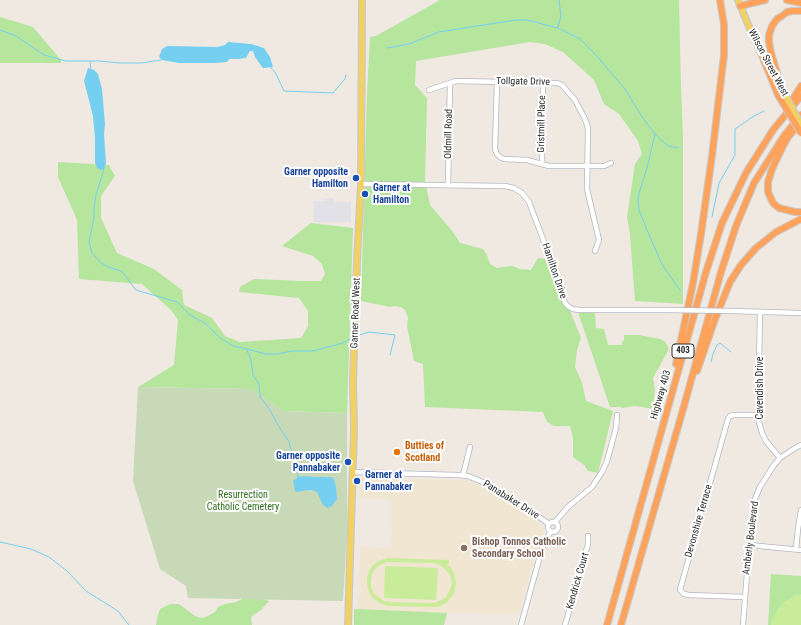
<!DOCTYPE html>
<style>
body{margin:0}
canvas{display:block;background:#efe9e1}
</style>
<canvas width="801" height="625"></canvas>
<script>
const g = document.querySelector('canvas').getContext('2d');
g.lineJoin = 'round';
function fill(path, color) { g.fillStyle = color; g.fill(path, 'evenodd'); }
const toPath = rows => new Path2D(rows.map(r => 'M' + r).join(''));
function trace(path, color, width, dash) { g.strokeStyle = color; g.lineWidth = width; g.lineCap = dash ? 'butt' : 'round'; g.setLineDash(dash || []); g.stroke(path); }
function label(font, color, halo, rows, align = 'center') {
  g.font = font + ' "Roboto Condensed",sans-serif'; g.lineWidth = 4; g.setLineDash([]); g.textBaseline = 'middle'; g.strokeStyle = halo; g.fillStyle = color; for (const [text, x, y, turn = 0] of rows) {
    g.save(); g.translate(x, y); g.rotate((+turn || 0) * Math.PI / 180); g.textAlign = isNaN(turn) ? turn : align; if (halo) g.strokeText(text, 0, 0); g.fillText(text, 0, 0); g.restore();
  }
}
fill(toPath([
 [334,198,334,202,351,202,351,222,314,222,314,201,324,201,324,199]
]), '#e3e1e8');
fill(toPath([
 [360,478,412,480,416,479,458,480,471,482,482,487,523,511,542,526,544,532,538,546,519,614,447,613,358,609,361,546,391,549,392,529,390,528,390,499,359,498]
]), '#f0e6d1');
fill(toPath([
 [440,0,679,0,681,87,683,137,683,304,635,301,630,234,627,217,635,164,642,154,638,141,619,114,604,104,594,80,563,52,545,44,530,42,416,61,415,85,427,98,425,181,430,205,453,232,460,243,483,249,487,255,490,264,497,268,512,266,520,269,531,270,538,258,549,259,581,338,577,350,575,367,582,383,586,401,613,411,598,473,588,471,584,465,573,457,573,439,570,426,554,426,547,422,543,412,425,407,423,364,414,361,407,326,408,318,405,310,401,307,394,306,390,307,361,301,367,94,370,37,376,36],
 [0,17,33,27,61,60,61,63,0,63],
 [58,162,109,165,115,176,101,196,101,218,117,253,154,269,182,290,184,305,212,318,225,336,240,342,301,338,308,326,308,311,299,298,239,292,240,287,254,279,303,281,321,281,325,274,322,264,313,256,282,246,311,223,353,228,347,413,283,411,251,389,138,387,174,365,178,320,171,310,142,284,79,279,77,220,58,177],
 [578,312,595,312,596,328,604,329,608,345,622,345,622,342,624,340,624,335,639,335,660,339,665,342,669,349,653,378,655,390,653,409,635,406,623,408,620,407,610,407],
 [771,574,801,576,801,625,768,625],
 [248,596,258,597,269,601,262,609,251,617,252,625,156,625,157,618,160,609,170,604,179,604,195,616,201,618,206,617,215,612,218,607,225,604,236,602],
 [354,609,358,609,447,613,444,625,354,625]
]), '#b6e59e');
fill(toPath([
 [138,387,251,389,283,411,347,413,347,533,343,601,188,598,186,586,160,569,133,481]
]), '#c8d9b8');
fill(toPath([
 [388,558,449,560,449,563,446,564,451,568,454,573,456,582,455,589,453,595,446,603,440,606,434,607,388,606,378,602,372,597,369,592,367,584,367,578,369,571,373,565,380,560],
 [386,562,433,563,440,565,446,570,450,575,452,583,450,590,445,598,440,601,435,603,390,602,384,601,377,596,373,592,371,586,371,580,372,574,375,569,380,565],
 [385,566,438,568,436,600,384,598],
 [801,594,801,625,771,625,772,620,778,609,784,602,795,595]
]), '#c9ec9a');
fill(toPath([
 [228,42,251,44,264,48,270,57,273,67,263,68,255,57,253,51,250,51,246,58,238,59,229,59,227,62,215,63,179,63,162,60,159,57,162,49,167,46,217,47,225,45],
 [88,68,94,70,98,74,102,89,105,124,104,134,106,163,104,169,101,170,97,168,95,163,95,138,93,116,84,81],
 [304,476,314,477,330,477,334,479,336,487,337,499,332,506,328,508,323,505,317,492,312,490,308,490,297,492,295,491,293,481,298,477]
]), '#75cff0');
trace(toPath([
 [558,27,561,16,559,0],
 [0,30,16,36,44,55,66,61,99,61,120,63,141,63,161,60],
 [387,48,409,44,439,32,516,20,527,20,558,28,580,39,595,54,625,89,642,117,655,134,668,146,679,148],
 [90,61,91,70],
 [270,67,275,72,284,91,333,93,345,79,346,75],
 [655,134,647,168,640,190,638,199,639,210,647,230,660,260,665,269,680,290],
 [104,169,96,195,94,208,94,217,89,242,92,253,100,262,108,267,121,271,125,275,132,285,136,290,177,302,190,315,205,323,219,337,233,346,247,349,266,354,277,354,293,351,313,351,343,343,352,338],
 [712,217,719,183,735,155,735,129,754,116,764,111],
 [357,336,369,332,395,335,390,355],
 [247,350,251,360,253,375,259,384,260,397,268,407,281,430,286,437,289,442,298,477],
 [711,362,713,354,717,345,720,343,731,352],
 [0,542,31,549,49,557,67,571,86,591,118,611,129,625]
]), '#75cff0', 1);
const minor = toPath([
 [497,82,495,149,497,154,500,157,504,159,527,160,549,166,604,166,611,163],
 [429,90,456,81,553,83,557,83,562,85,575,100,585,119,588,128,587,189,599,240,595,251],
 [542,164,543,83],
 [361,184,505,186,514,188,522,193,529,202,543,239,565,303,569,307,573,309,579,310,669,310],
 [448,185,450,83],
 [732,311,801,313],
 [760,312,758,415,759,422,762,433,766,441,780,458],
 [353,472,386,473,458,475,468,476,485,483,524,506,549,524],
 [463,475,470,447],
 [555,522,569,506,592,487,602,472,607,461,616,428,617,415],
 '548 527a5 5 0 1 1 10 0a5 5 0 1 1-10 0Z',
 [749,545,801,550],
 [796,549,798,529,801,510],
 [744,597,689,595,684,594,680,590,681,586,728,419,730,416,734,415,758,415],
 [521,625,543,545,551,531],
 [565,625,588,544,588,536],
 [743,625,751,522,755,499,760,487,774,465,780,458,795,448,801,445]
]);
const major = toPath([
 [738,0,750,29,760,51],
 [767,62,778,82],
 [348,625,354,430,353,381,357,262,361,184,362,0]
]);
const highway = toPath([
 [787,0,801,3],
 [740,6,765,0],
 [759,48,778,95],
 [782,89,771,53,769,42,769,35,772,26,777,19,782,16,787,12,793,11,801,11],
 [788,107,801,86],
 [800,123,788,137,783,146,772,169,768,182,768,192,773,203,779,208,795,212,801,212],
 [676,364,693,283,701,234,712,156,724,55,724,25,720,0],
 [697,371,715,319,730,282,741,265,756,248,776,232,801,219],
 [607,625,706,272,722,223,746,173,773,130,801,96],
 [621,625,684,406,721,272,736,226,754,183,784,136,801,115]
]);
trace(minor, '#b4b7c1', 6);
trace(major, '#c9c9c9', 8);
trace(highway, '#c9c9c9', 8);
trace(minor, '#fff', 4.5);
trace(major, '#f2d163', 5.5);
trace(highway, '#ffa35c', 6);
const minorBridge = toPath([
 [669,310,732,311]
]);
const majorBridge = toPath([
 [782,89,801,125]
]);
const highwayBridge = toPath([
 [778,95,801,133]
]);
trace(minorBridge, '#b4b7c1', 6, []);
trace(majorBridge, '#c9c9c9', 8, []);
trace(highwayBridge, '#c9c9c9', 8, []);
trace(minorBridge, '#fff', 4.5);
trace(majorBridge, '#f2d163', 5.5);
trace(highwayBridge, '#ffa35c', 6);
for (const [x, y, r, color] of [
 [356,178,4,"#1a4fb4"],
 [365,194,4,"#1a4fb4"],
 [397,452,4,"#e8710a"],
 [348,462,4,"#1a4fb4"],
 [357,481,4,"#1a4fb4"],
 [464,548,4,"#8d6e63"]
]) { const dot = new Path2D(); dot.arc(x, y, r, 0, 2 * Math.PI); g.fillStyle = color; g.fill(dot); trace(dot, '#fff', 1.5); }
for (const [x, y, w] of [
 [683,351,22]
]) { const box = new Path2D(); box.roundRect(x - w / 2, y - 7, w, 14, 3); g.fillStyle = '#fff'; g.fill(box); trace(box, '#2e2e2e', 1); }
label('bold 9px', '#2e2e2e', null, [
 ["403",683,351]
]);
label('10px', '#2e2e2e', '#fff', [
 ["Wilson Street West",768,63,62],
 ["Tollgate Drive",523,82,1],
 ["Gristmill Place",542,124,-89],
 ["Oldmill Road",449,134,-89],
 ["Hamilton Drive",554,271,71],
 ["Garner Road West",356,313,-88],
 ["Cavendish Drive",760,388,-90],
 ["Highway 403",661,395,-74],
 ["Panabaker Drive",511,500,32],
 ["Devonshire Terrace",699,521,-74],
 ["Amberly Boulevard",751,538,-83],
 ["Kendrick Court",578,581,-74]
]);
label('bold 10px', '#164399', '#fff', [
 ["Garner opposite",348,172],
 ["Hamilton",348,184],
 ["Garner at",373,188,"left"],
 ["Hamilton",373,200,"left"],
 ["Garner opposite",340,456],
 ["Pannabaker",340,468],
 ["Garner at",365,475,"left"],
 ["Pannabaker",365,487,"left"]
], 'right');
label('bold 10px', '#c56008', '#fff', [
 ["Butties of",405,446],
 ["Scotland",405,458]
], 'left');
label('10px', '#2c6e1b', '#fff', [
 ["Resurrection",243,495],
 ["Catholic Cemetery",243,507]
]);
label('bold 10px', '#785e54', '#fff', [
 ["Bishop Tonnos Catholic",472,542],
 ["Secondary School",472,554]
], 'left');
</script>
